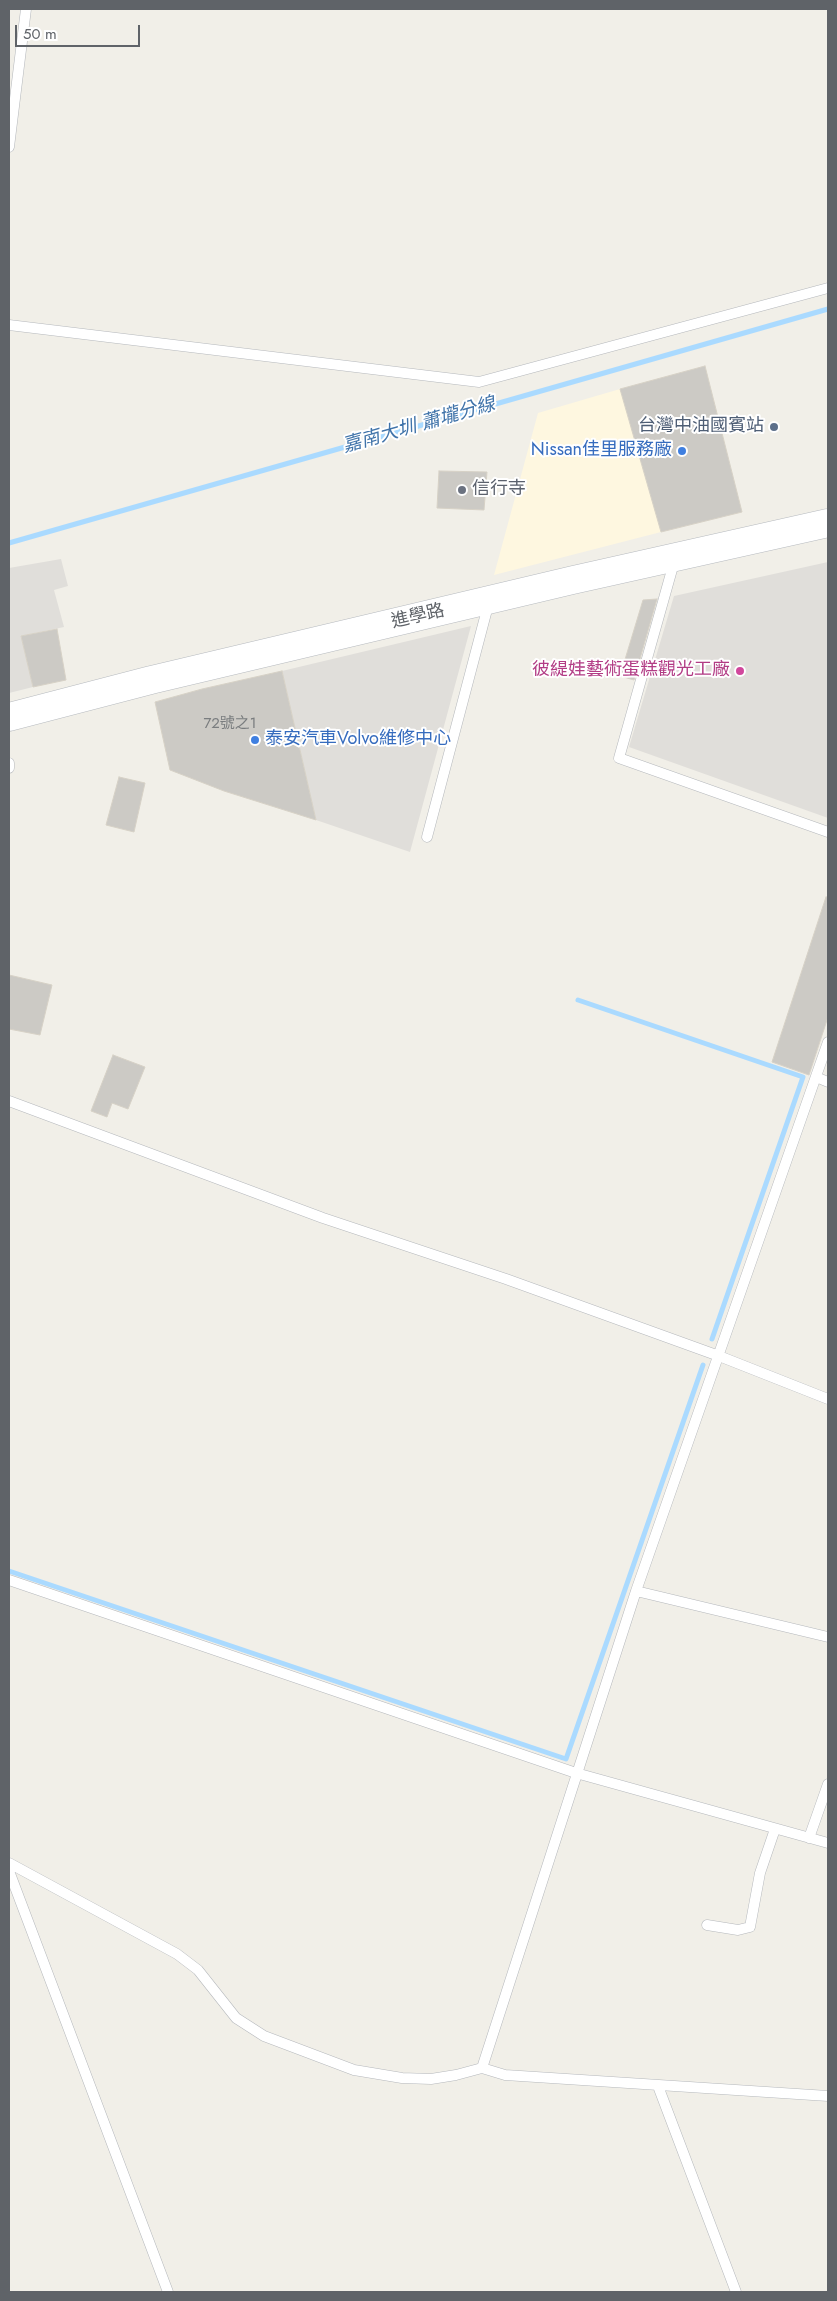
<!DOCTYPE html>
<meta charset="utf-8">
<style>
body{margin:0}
#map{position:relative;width:837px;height:2301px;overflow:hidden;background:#f1efe8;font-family:Jost,sans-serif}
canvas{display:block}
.frame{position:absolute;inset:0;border:10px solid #5f6368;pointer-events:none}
.scale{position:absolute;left:15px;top:25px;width:125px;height:22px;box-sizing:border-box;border:2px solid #5f6368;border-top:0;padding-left:6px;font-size:15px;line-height:18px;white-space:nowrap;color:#5f6368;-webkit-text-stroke:4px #fff;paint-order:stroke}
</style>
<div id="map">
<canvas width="837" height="2301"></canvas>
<div class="frame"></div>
<div class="scale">50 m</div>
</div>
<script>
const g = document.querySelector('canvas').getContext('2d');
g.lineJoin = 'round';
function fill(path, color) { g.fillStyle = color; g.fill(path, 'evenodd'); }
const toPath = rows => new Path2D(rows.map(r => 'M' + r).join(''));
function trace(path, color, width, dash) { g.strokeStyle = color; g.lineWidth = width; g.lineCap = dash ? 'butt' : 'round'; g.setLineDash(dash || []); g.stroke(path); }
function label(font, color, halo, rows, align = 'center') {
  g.font = font + ' Jost,"Noto Sans TC",sans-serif'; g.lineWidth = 4; g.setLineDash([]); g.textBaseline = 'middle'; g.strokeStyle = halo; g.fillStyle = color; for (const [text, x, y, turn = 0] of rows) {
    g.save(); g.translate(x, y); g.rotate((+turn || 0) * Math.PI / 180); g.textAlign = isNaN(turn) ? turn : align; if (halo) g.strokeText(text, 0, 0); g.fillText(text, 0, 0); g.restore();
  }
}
fill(toPath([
 [620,389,661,532,494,575,538,413]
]), '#fef7e0');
fill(toPath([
 [61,559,68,586,54,590,64,627,21,636,33,687,9,693,9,568],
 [828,562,828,818,629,747,674,596],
 [471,626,410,852,316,820,282,671]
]), '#e0deda');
trace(toPath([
 [9,543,828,309],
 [578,1000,803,1077,712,1339],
 [9,1571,566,1759,703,1365]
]), '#aadaff', 5);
const building = toPath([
 [705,366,742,512,661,532,620,389,705,366],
 [439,471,487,472,484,510,437,508,439,471],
 [657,599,634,680,620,676,643,600,657,599],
 [57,629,66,680,33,687,21,636,57,629],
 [282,671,316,820,224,791,170,770,155,702,202,689,282,671],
 [119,777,145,783,134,832,106,825,119,777],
 [826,897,828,897,828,1017,809,1075,772,1062,826,897],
 [9,975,52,985,40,1035,9,1029,9,975],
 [113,1055,145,1067,128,1109,112,1103,107,1117,91,1111,113,1055]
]);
fill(building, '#cccac5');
trace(building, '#d6d1c6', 1);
const lane = toPath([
 [9,147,26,9],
 [9,325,479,382,828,288],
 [675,559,619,758,828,832],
 [9,763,9,768],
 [427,837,489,602],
 [816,1077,828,1082],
 [9,1101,323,1218,506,1279,719,1356,828,1399],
 [9,1580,576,1773,828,1843],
 [636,1591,828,1637],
 [809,1838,828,1784],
 [9,1863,177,1954,198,1970,236,2018,264,2036,354,2070,402,2078,431,2079,456,2075,482,2068,505,2075,828,2096],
 [9,1871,168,2292],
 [707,1925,738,1930,750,1927,760,1873,775,1829],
 [482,2068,636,1591,828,1042],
 [658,2086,736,2292]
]);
const secondary = toPath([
 [9,717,151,680,573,580,828,523]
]);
trace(lane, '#b5b8bc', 11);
trace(secondary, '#b6babf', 29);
trace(lane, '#fff', 10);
trace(secondary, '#fff', 28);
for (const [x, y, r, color] of [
 [774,427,5,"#5c6f8a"],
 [682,451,5,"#3f7fe0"],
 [462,490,5,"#6b7280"],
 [740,671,5,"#d1479c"],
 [255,740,5,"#3f7fe0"]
]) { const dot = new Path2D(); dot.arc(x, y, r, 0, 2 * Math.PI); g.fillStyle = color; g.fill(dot); trace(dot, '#fff', 2); }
label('15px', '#7a7d7f', null, [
 ["72號之1",230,724]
]);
label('18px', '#4e5e75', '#fff', [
 ["台灣中油國賓站",764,427]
], 'right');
label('18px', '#366cbe', '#fff', [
 ["Nissan佳里服務廠",672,451],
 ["泰安汽車Volvo維修中心",265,740,"left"]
], 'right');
label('18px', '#5b616d', '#fff', [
 ["信行寺",472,490]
], 'left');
label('18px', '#5f6368', '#fff', [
 ["進學路",418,617,-13]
]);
label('18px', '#b23c85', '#fff', [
 ["彼緹娃藝術蛋糕觀光工廠",730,671]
], 'right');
label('italic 19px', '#4174aa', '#fff', [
 ["嘉南大圳 蕭壠分線",419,426,-16]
]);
</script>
